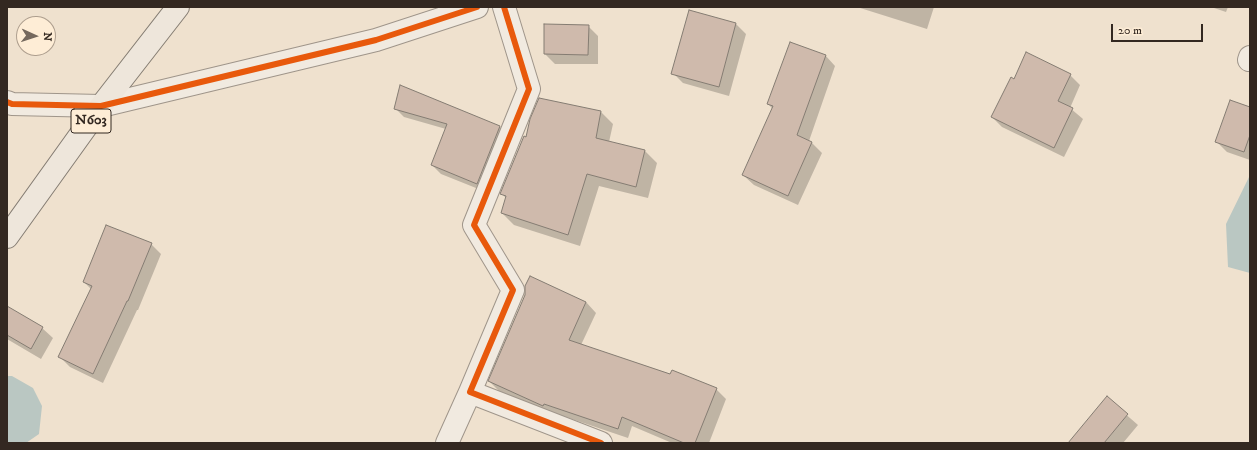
<!DOCTYPE html>
<style>
body{margin:0}
#map{position:relative;width:1257px;height:450px;overflow:hidden;background:#efe1ce;font-family:"IM FELL DW Pica",serif}
canvas{display:block}
.frame{position:absolute;inset:0;border:8px solid #332821;pointer-events:none}
.north{position:absolute;left:16px;top:16px;width:40px;height:40px;box-sizing:border-box;background:#feedd6;border:1px solid #ad9e8e;border-radius:50%;rotate:93deg;font-size:11px;font-weight:700;line-height:16px;text-align:center;color:#332821}
.north::after{content:'';display:block;margin:auto;width:14px;height:18px;background:#75695e;clip-path:polygon(50% 0,100% 100%,50% 72%,0 100%)}
.scale{position:absolute;left:1111px;top:24px;width:92px;height:18px;box-sizing:border-box;border:2px solid #332821;border-top:0;padding-left:5px;font-size:12px;line-height:14px;white-space:nowrap;color:#332821;-webkit-text-stroke:3px #feedd6;paint-order:stroke}
</style>
<div id="map">
<canvas width="1257" height="450"></canvas>
<div class="frame"></div>
<div class="north">N</div>
<div class="scale">20 m</div>
</div>
<script>
const g = document.querySelector('canvas').getContext('2d');
g.lineJoin = 'round';
function fill(path, color) { g.fillStyle = color; g.fill(path, 'evenodd'); }
const toPath = rows => new Path2D(rows.map(r => 'M' + r).join(''));
function trace(path, color, width, dash) { g.strokeStyle = color; g.lineWidth = width; g.lineCap = dash ? 'butt' : 'round'; g.setLineDash(dash || []); g.stroke(path); }
function label(font, color, halo, rows, align = 'center') {
  g.font = font + ' "IM FELL DW Pica",serif'; g.lineWidth = 4; g.setLineDash([]); g.textBaseline = 'middle'; g.strokeStyle = halo; g.fillStyle = color; for (const [text, x, y, turn = 0] of rows) {
    g.save(); g.translate(x, y); g.rotate((+turn || 0) * Math.PI / 180); g.textAlign = isNaN(turn) ? turn : align; if (halo) g.strokeText(text, 0, 0); g.fillText(text, 0, 0); g.restore();
  }
}
fill(toPath([
 [1250,175,1250,273,1228,267,1226,224],
 [7,376,12,376,33,388,42,406,39,434,26,443,7,443]
]), '#bac7c2');
fill(toPath([
 [857,7,934,7,927,29],
 [1211,7,1228,7,1226,12],
 [690,11,736,24,746,34,729,96,683,83,673,73],
 [588,26,598,36,598,64,555,64,545,54],
 [825,55,835,66,809,141,812,143,822,153,798,205,754,185,743,175,773,109,768,104],
 [1070,75,1080,85,1070,108,1083,119,1064,157,1002,127,992,117,1014,80],
 [401,86,500,127,509,136,486,192,441,174,432,165,446,129,404,117,395,108],
 [540,99,601,112,613,124,609,142,645,151,657,163,648,198,599,186,580,246,514,225,502,213,506,198,501,193,527,138],
 [1250,108,1250,160,1227,152,1217,142],
 [151,244,161,254,138,310,137,310,103,383,70,367,60,357,91,289,84,282],
 [530,277,586,302,596,313,581,345,716,389,726,399,709,443,672,443,632,426,628,438,554,413,553,415,499,391,489,381,526,295],
 [7,307,42,328,53,338,41,359,7,339],
 [1107,398,1138,425,1123,443,1087,443]
]), '#0003');
const building = toPath([
 [689,10,736,23,719,87,671,74,689,10],
 [544,24,589,25,588,55,544,54,544,24],
 [790,42,826,55,797,135,812,142,788,196,742,175,773,106,767,104,790,42],
 [1026,52,1071,74,1058,101,1073,108,1054,148,991,117,1011,77,1014,79,1026,52],
 [400,85,500,126,477,184,431,165,447,124,394,109,400,85],
 [539,98,601,111,596,138,645,150,636,187,587,174,568,235,501,213,506,196,500,194,524,136,526,137,530,119,539,98],
 [1230,100,1250,107,1250,135,1244,152,1215,142,1230,100],
 [106,225,152,243,128,301,127,301,93,374,58,357,92,286,83,282,106,225],
 [530,276,586,302,569,340,670,374,672,370,717,388,695,443,684,443,622,417,618,429,544,404,543,406,488,381,525,295,525,286,530,276],
 [7,306,43,327,31,349,7,335,7,306],
 [1107,396,1128,414,1104,443,1068,443,1107,396]
]);
fill(building, '#cfbaac');
trace(building, '#847c72', 1);
const street = toPath([
 [504,7,529,89,474,225,513,290,470,392,601,443],
 [1249,60,1250,57],
 [7,102,12,104,101,106,376,40,477,7],
 [447,443,470,392]
]);
const highway = toPath([
 [7,237,101,106,178,7]
]);
trace(street, '#9f958a', 24);
trace(highway, '#847c72', 24);
trace(street, '#f1eae0', 22);
trace(highway, '#eee6db', 22);
trace(toPath([
 [504,7,529,89,474,225,513,290,470,392,601,443],
 [7,102,12,104,101,106,376,40,477,7]
]), '#e8590c', 6);
for (const [x, y, w] of [
 [91,121,40]
]) { const box = new Path2D(); box.roundRect(x - w / 2, y - 12, w, 24, 3); g.fillStyle = '#feedd6'; g.fill(box); trace(box, '#332821', 1); }
label('bold 14px', '#332821', null, [
 ["N603",91,121]
]);
</script>
